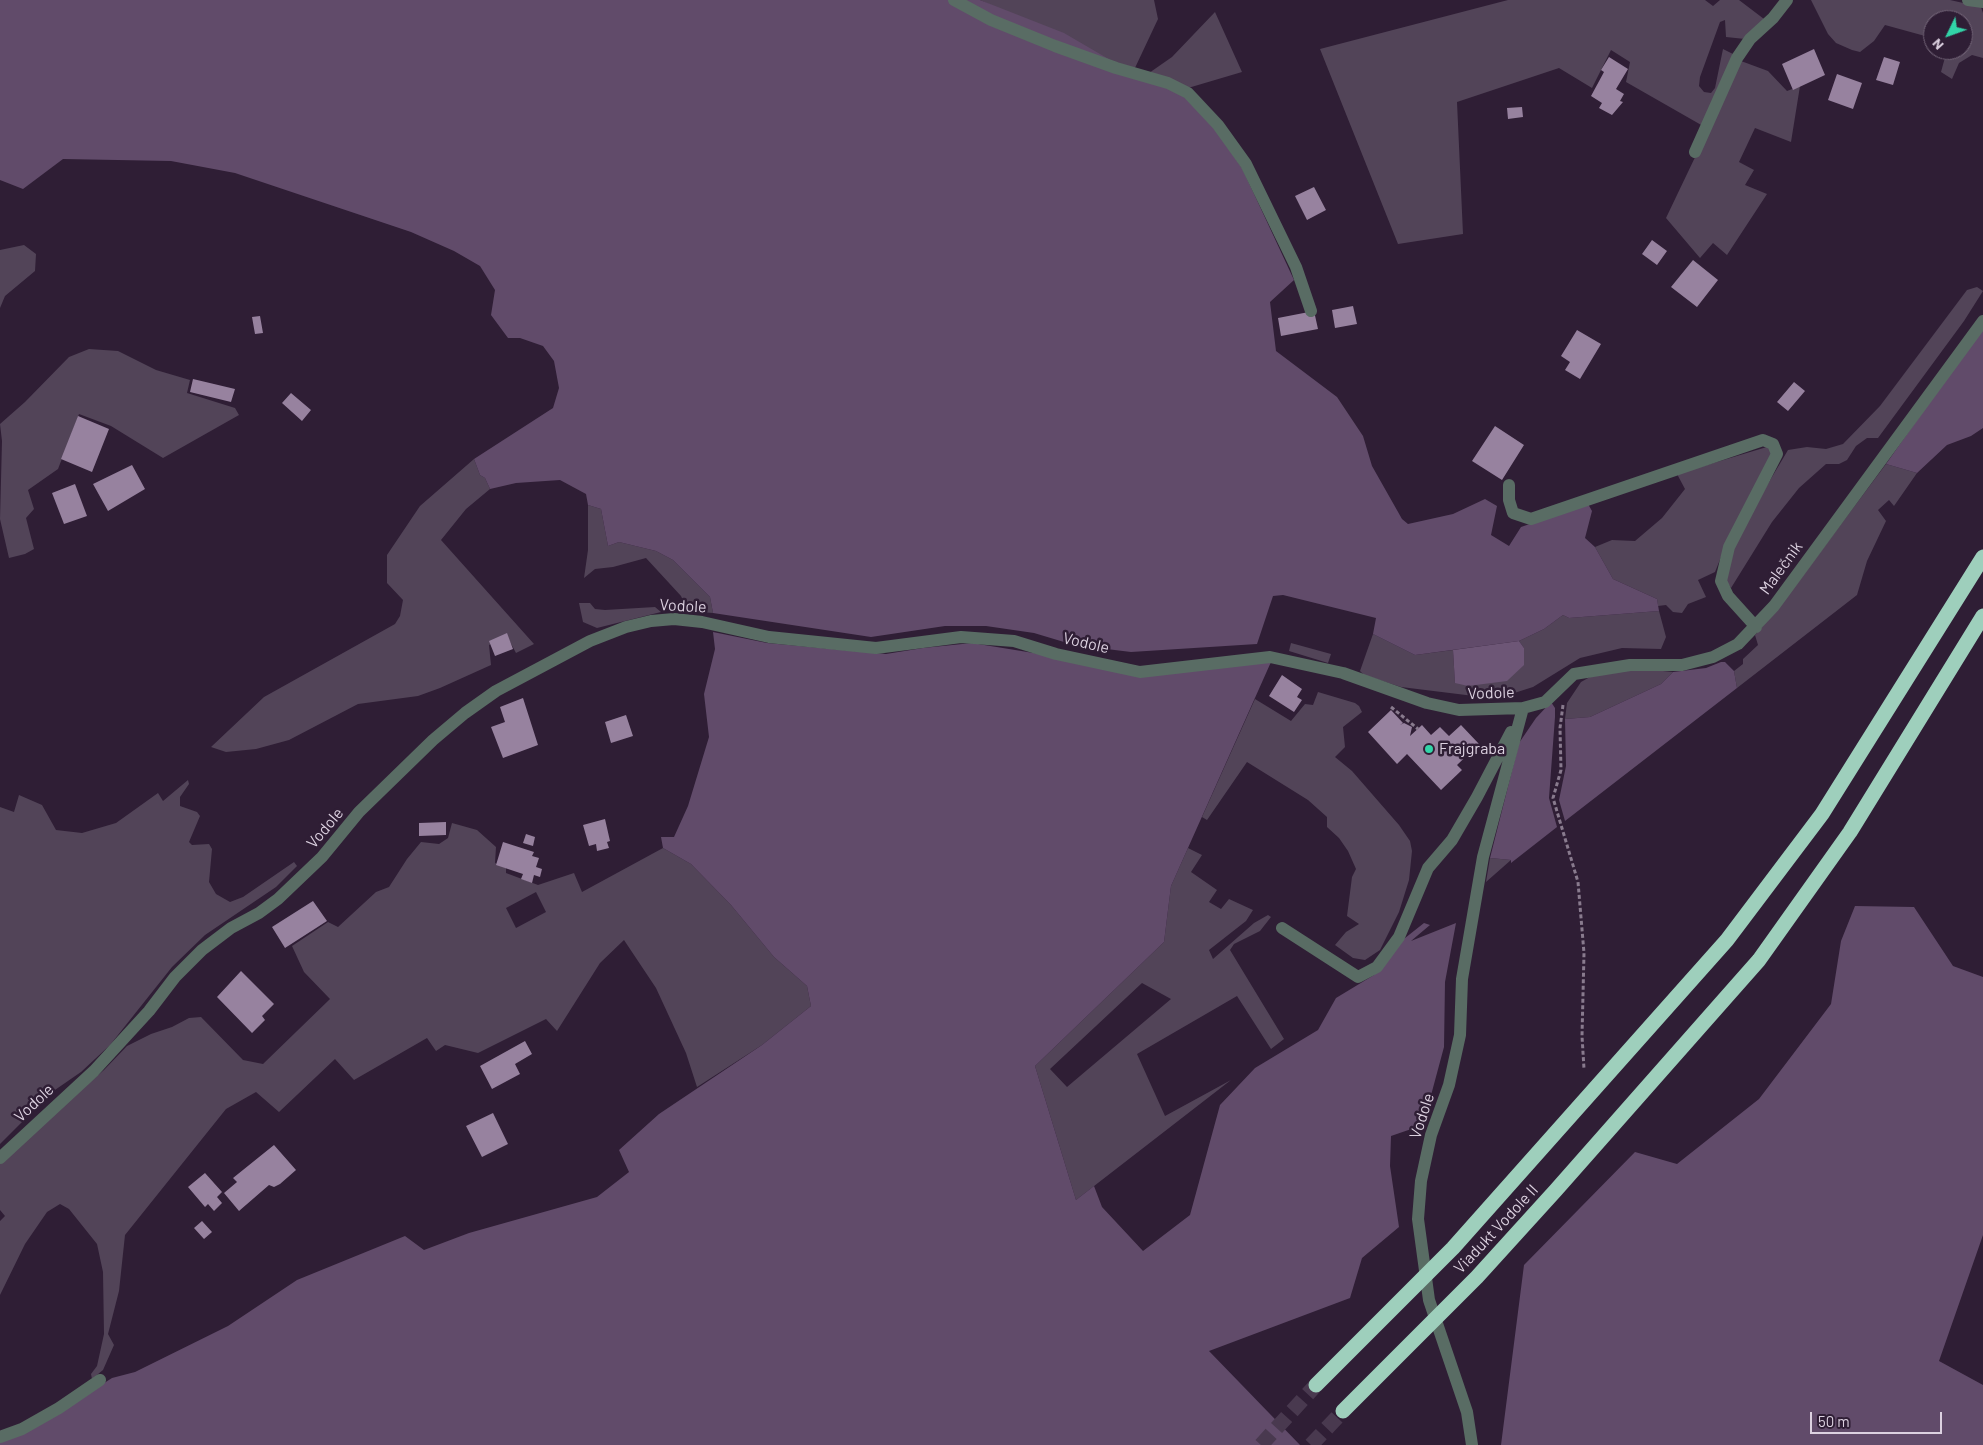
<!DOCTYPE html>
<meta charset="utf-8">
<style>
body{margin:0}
#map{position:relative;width:1983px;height:1445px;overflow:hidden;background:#2f1e35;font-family:Barlow,sans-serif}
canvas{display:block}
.north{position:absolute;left:1923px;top:10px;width:50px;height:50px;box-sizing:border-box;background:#2f1e35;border:1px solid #746679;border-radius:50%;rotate:228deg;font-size:14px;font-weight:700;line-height:20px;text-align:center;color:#dcd1e0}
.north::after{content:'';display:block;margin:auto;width:18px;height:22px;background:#32d4a8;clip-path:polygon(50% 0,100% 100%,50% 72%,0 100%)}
.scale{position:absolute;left:1810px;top:1412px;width:132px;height:22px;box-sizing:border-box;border:2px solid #dcd1e0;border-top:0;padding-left:6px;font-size:15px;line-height:18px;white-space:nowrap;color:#dcd1e0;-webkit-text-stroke:4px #2f1e35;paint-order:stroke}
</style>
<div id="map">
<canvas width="1983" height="1445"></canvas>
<div class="north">N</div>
<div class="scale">50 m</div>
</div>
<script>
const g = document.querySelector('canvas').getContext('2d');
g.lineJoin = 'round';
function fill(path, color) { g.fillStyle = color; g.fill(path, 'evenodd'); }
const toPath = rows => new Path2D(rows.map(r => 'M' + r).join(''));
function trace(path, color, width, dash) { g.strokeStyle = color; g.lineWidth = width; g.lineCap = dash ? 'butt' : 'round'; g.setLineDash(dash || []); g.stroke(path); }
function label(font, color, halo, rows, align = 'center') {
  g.font = font + ' Barlow,sans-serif'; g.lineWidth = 5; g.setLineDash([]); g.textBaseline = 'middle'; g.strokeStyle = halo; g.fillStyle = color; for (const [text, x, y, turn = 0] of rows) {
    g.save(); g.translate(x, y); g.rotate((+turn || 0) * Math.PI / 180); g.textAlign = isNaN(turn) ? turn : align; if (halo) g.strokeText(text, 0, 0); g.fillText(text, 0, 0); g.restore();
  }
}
fill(toPath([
 [980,0,1154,0,1158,19,1134,70,1124,68],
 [1508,0,1705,0,1713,6,1720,0,1739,0,1764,19,1745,39,1726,37,1725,20,1720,22,1700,77,1699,86,1704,92,1711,93,1715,88,1723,49,1733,54,1703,126,1626,82,1630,62,1611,50,1592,88,1559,68,1457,102,1463,234,1398,244,1320,49],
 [1811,0,1950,0,1981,7,1983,13,1983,58,1972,55,1959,63,1952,79,1941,72,1947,50,1963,50,1963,20,1933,20,1933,41,1925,36,1885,25,1874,41,1860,52,1852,50,1836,43,1828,34],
 [1215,12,1242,72,1188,88,1149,73,1172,57],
 [1741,61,1768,71,1787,91,1800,86,1791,142,1755,128,1739,162,1754,170,1745,185,1767,194,1727,255,1713,243,1700,258,1666,218],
 [24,245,36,254,35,271,5,296,0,308,0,250],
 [1977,287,1983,291,1964,321,1878,438,1867,438,1856,446,1847,460,1839,464,1826,464,1799,488,1772,522,1731,588,1726,581,1737,536,1788,450,1807,447,1826,449,1843,444,1880,406,1967,290],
 [89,349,118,351,156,370,190,380,187,393,235,408,239,415,163,458,111,426,79,414,58,469,28,490,34,509,26,518,34,549,25,554,9,558,0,519,2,441,0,424,25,402,69,357],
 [1770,446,1775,452,1727,542,1715,572,1698,580,1706,597,1688,604,1682,613,1673,612,1666,605,1658,606,1657,599,1613,579,1595,547,1612,540,1635,541,1662,518,1685,489,1677,474],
 [474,459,480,475,485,478,490,489,466,509,441,540,534,644,516,653,507,636,489,645,491,665,440,688,418,696,358,704,289,740,256,749,226,752,211,747,264,697,395,624,400,616,403,600,387,583,387,555,420,506],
 [1886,464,1917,473,1894,506,1889,500,1878,510,1886,521,1867,561,1857,595,1737,688,1734,671,1743,664,1743,659,1758,645,1755,635,1789,594],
 [588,505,601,509,608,546,619,542,656,551,673,560,710,597,713,613,688,611,681,596,646,558,613,567,595,569,584,578,588,550],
 [579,603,590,603,595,609,605,610,655,607,661,612,597,628,583,622],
 [1659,611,1666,637,1661,649,1622,648,1580,658,1533,687,1508,695,1474,696,1401,687,1364,675,1360,671,1373,634,1415,655,1453,650,1455,683,1524,648,1519,641,1544,629,1563,615,1569,618],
 [1291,643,1331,654,1328,663,1289,651],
 [1633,668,1673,672,1661,684,1590,717,1565,719,1567,703,1581,682,1597,673],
 [1318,692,1355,703,1359,706,1362,712,1343,727,1345,747,1335,757,1352,771,1399,825,1410,841,1412,851,1409,880,1399,912,1380,950,1365,960,1353,958,1335,945,1346,932,1359,924,1347,916,1352,877,1356,869,1348,851,1339,838,1327,827,1327,817,1308,800,1247,762,1207,820,1202,817,1255,699,1291,721,1305,704,1313,705],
 [188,780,189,784,180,797,180,806,197,812,200,816,189,842,192,845,209,844,212,849,209,882,216,894,230,902,243,897,294,862,297,866,276,887,205,935,172,967,110,1045,81,1072,52,1092,0,1144,0,807,14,812,19,795,42,805,56,830,82,833,116,823,158,793,163,801],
 [452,823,477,830,496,847,495,863,506,868,506,873,538,885,574,873,582,892,663,848,691,864,731,905,774,957,807,986,811,1006,762,1045,697,1087,686,1053,656,988,624,940,600,963,557,1031,546,1019,478,1053,445,1045,436,1051,427,1038,354,1080,335,1059,279,1112,256,1092,226,1109,125,1235,119,1291,108,1334,114,1345,103,1370,92,1379,91,1374,97,1366,104,1334,103,1272,97,1244,69,1209,60,1204,47,1212,25,1244,0,1295,0,1221,5,1216,0,1210,0,1163,49,1117,104,1070,127,1046,151,1034,172,1027,189,1018,201,1017,243,1060,263,1064,330,999,304,972,292,946,328,922,338,927,376,892,389,887,407,859,421,842,439,844,448,838],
 [536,892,546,912,516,928,506,908],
 [1188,848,1202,855,1191,872,1217,890,1209,902,1221,909,1229,899,1253,910,1246,921,1209,950,1213,959,1254,923,1268,915,1271,917,1260,931,1234,944,1230,950,1284,1039,1271,1049,1237,996,1137,1054,1165,1116,1231,1080,1076,1200,1035,1066,1164,942,1171,886],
 [1142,983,1171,999,1067,1087,1050,1069],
 [1490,858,1511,860,1486,882]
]), '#524458');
fill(toPath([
 [0,0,980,0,1064,33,1124,68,1182,94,1215,128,1242,168,1294,280,1270,302,1276,351,1337,397,1363,436,1372,466,1402,519,1408,524,1453,514,1485,499,1497,506,1491,535,1509,546,1521,527,1588,504,1592,511,1585,538,1595,547,1613,579,1657,599,1659,611,1569,618,1563,615,1544,629,1519,641,1415,655,1373,634,1376,618,1283,595,1273,596,1257,644,1131,652,1074,645,1034,633,986,626,945,626,871,637,713,613,710,597,673,560,656,551,619,542,608,546,601,509,588,505,586,494,560,480,516,483,490,489,485,478,480,475,474,459,553,408,559,388,554,361,543,346,520,338,508,338,491,315,495,290,480,266,454,251,411,232,235,173,171,161,63,159,23,189,0,180],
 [1983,326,1983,428,1971,436,1947,445,1917,473,1886,464],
 [713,632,767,643,886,654,923,648,972,643,1120,667,1271,662,1171,886,1164,942,1035,1066,1076,1200,1094,1186,1102,1207,1143,1251,1190,1215,1220,1105,1255,1068,1318,1030,1336,998,1374,975,1400,942,1424,923,1430,925,1411,941,1456,923,1445,982,1444,1047,1423,1125,1391,1136,1390,1166,1399,1227,1362,1258,1350,1298,1209,1351,1300,1445,0,1445,0,1442,53,1416,112,1378,135,1372,228,1326,297,1280,405,1236,424,1250,469,1233,597,1197,629,1172,619,1150,659,1114,762,1045,811,1006,807,986,774,957,731,905,691,864,663,848,661,837,674,837,688,806,709,737,704,694,715,649],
 [1721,662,1725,662,1734,671,1737,688,1565,821,1559,800,1566,766,1565,719,1590,717,1661,684,1673,672,1706,668],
 [1551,702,1555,708,1555,717,1549,798,1557,827,1511,863,1511,860,1490,858,1519,743,1536,718],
 [1855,906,1914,907,1953,966,1983,977,1983,1235,1939,1361,1983,1385,1983,1445,1501,1445,1524,1265,1635,1152,1677,1164,1759,1099,1831,1004,1841,941]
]), '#614b6a');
fill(toPath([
 [1519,641,1524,648,1524,665,1507,681,1468,686,1455,683,1453,650]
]), '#6d5676');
fill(toPath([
 [1814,49,1825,75,1793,90,1782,64],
 [1609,57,1628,69,1616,89,1624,94,1620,101,1623,102,1612,115,1599,108,1602,103,1591,96,1604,72,1601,70],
 [1884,57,1900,62,1893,85,1876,80],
 [1837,74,1862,83,1853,109,1828,100],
 [1522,107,1523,117,1508,119,1507,108],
 [1314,187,1326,210,1307,220,1295,196],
 [1652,240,1667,251,1657,265,1642,254],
 [1693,260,1718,280,1697,307,1671,287],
 [1353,306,1357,324,1335,328,1332,310],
 [1314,311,1318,329,1281,336,1278,318],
 [260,316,263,333,255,334,252,317],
 [1577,330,1601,344,1580,379,1565,370,1570,362,1561,356],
 [193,379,235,389,231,402,190,392],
 [1794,382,1805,391,1788,411,1777,402],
 [291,393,311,410,302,421,282,403],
 [78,416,109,429,92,472,61,459],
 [1495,426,1524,445,1502,480,1472,461],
 [132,465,145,489,108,511,93,484],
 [75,484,87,516,64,524,52,493],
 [507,633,513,649,495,656,489,641],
 [1282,675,1302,689,1297,697,1302,700,1294,712,1269,696],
 [523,698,538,745,503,758,491,727,505,722,500,707],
 [1391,710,1403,723,1400,725,1404,723,1412,727,1410,736,1422,725,1431,735,1440,727,1449,736,1461,725,1479,744,1457,765,1462,770,1441,790,1407,754,1397,764,1368,732],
 [626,715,633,736,611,743,605,722],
 [605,819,610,841,607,842,609,848,597,851,596,844,589,846,583,825],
 [446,822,446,835,419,836,419,823],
 [526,834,535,837,533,846,523,843],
 [503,842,534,852,532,856,539,858,536,867,542,869,540,877,534,875,532,883,521,879,523,874,496,865],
 [313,901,327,921,285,948,272,927],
 [241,971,274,1004,262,1016,265,1020,252,1033,217,997],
 [525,1041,532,1054,515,1064,520,1074,492,1089,480,1066],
 [493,1113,508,1144,482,1157,466,1126],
 [274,1145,296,1170,280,1184,274,1187,269,1185,239,1211,224,1193,237,1182,233,1178],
 [205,1173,222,1192,217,1197,222,1203,214,1211,208,1204,205,1207,188,1187],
 [202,1221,212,1232,204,1239,194,1228]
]), '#97829f');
trace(toPath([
 [1261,1445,1316,1385],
 [1311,1445,1343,1411]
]), '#49394f', 15, [15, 8]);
trace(toPath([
 [1563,705,1560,728,1561,770,1553,798,1578,882,1584,953,1582,1036,1584,1069],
 [1391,707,1418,729]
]), '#897b8e', 3, [4, 2.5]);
trace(toPath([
 [954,0,991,20,1055,46,1116,68,1168,83,1188,93,1218,125,1246,164,1296,267,1311,311],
 [1968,0,1983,2],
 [1695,152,1737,58,1750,39,1773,18,1787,0],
 [1509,485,1509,500,1513,513,1531,519,1763,440,1773,444,1777,454,1729,547,1721,581,1728,596,1756,627],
 [1282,928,1358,977,1377,967,1399,937,1428,868,1452,840,1477,797,1511,732],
 [0,1158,94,1071,149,1011,175,977,202,950,231,928,259,913,278,899,322,857,359,812,433,740,465,713,496,691,590,641,626,627,651,621,674,619,702,622,769,637,876,648,961,637,1014,641,1056,654,1140,672,1270,657,1343,673,1427,703,1459,710,1523,708,1545,702,1574,674,1630,665,1682,665,1713,657,1738,644,1774,606,1983,321],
 [0,1437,22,1429,59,1408,100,1380],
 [1472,1445,1467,1412,1429,1300,1418,1219,1421,1181,1431,1135,1449,1085,1460,1035,1462,979,1483,857,1523,708]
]), '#596c64', 12);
trace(toPath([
 [1316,1385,1453,1248,1727,940,1822,814,1983,557],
 [1343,1411,1477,1277,1556,1190,1759,960,1850,832,1983,616]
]), '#9ecfbc', 15);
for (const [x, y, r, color] of [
 [1429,749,5,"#32d4a8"]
]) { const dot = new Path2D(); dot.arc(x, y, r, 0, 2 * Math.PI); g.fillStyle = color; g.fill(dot); trace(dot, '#2f1e35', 2); }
label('16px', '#dcd1e0', '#2f1e35', [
 ["Malečnik",1781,568,-54],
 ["Vodole",683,606,3],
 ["Vodole",1086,643,13],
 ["Vodole",1491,693,-2],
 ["Vodole",325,828,-50],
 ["Vodole",34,1103,-43],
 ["Vodole",1422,1116,-72],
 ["Viadukt Vodole II",1496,1229,-47]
]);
label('16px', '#dcd1e0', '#2f1e35', [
 ["Frajgraba",1439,749]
], 'left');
</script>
